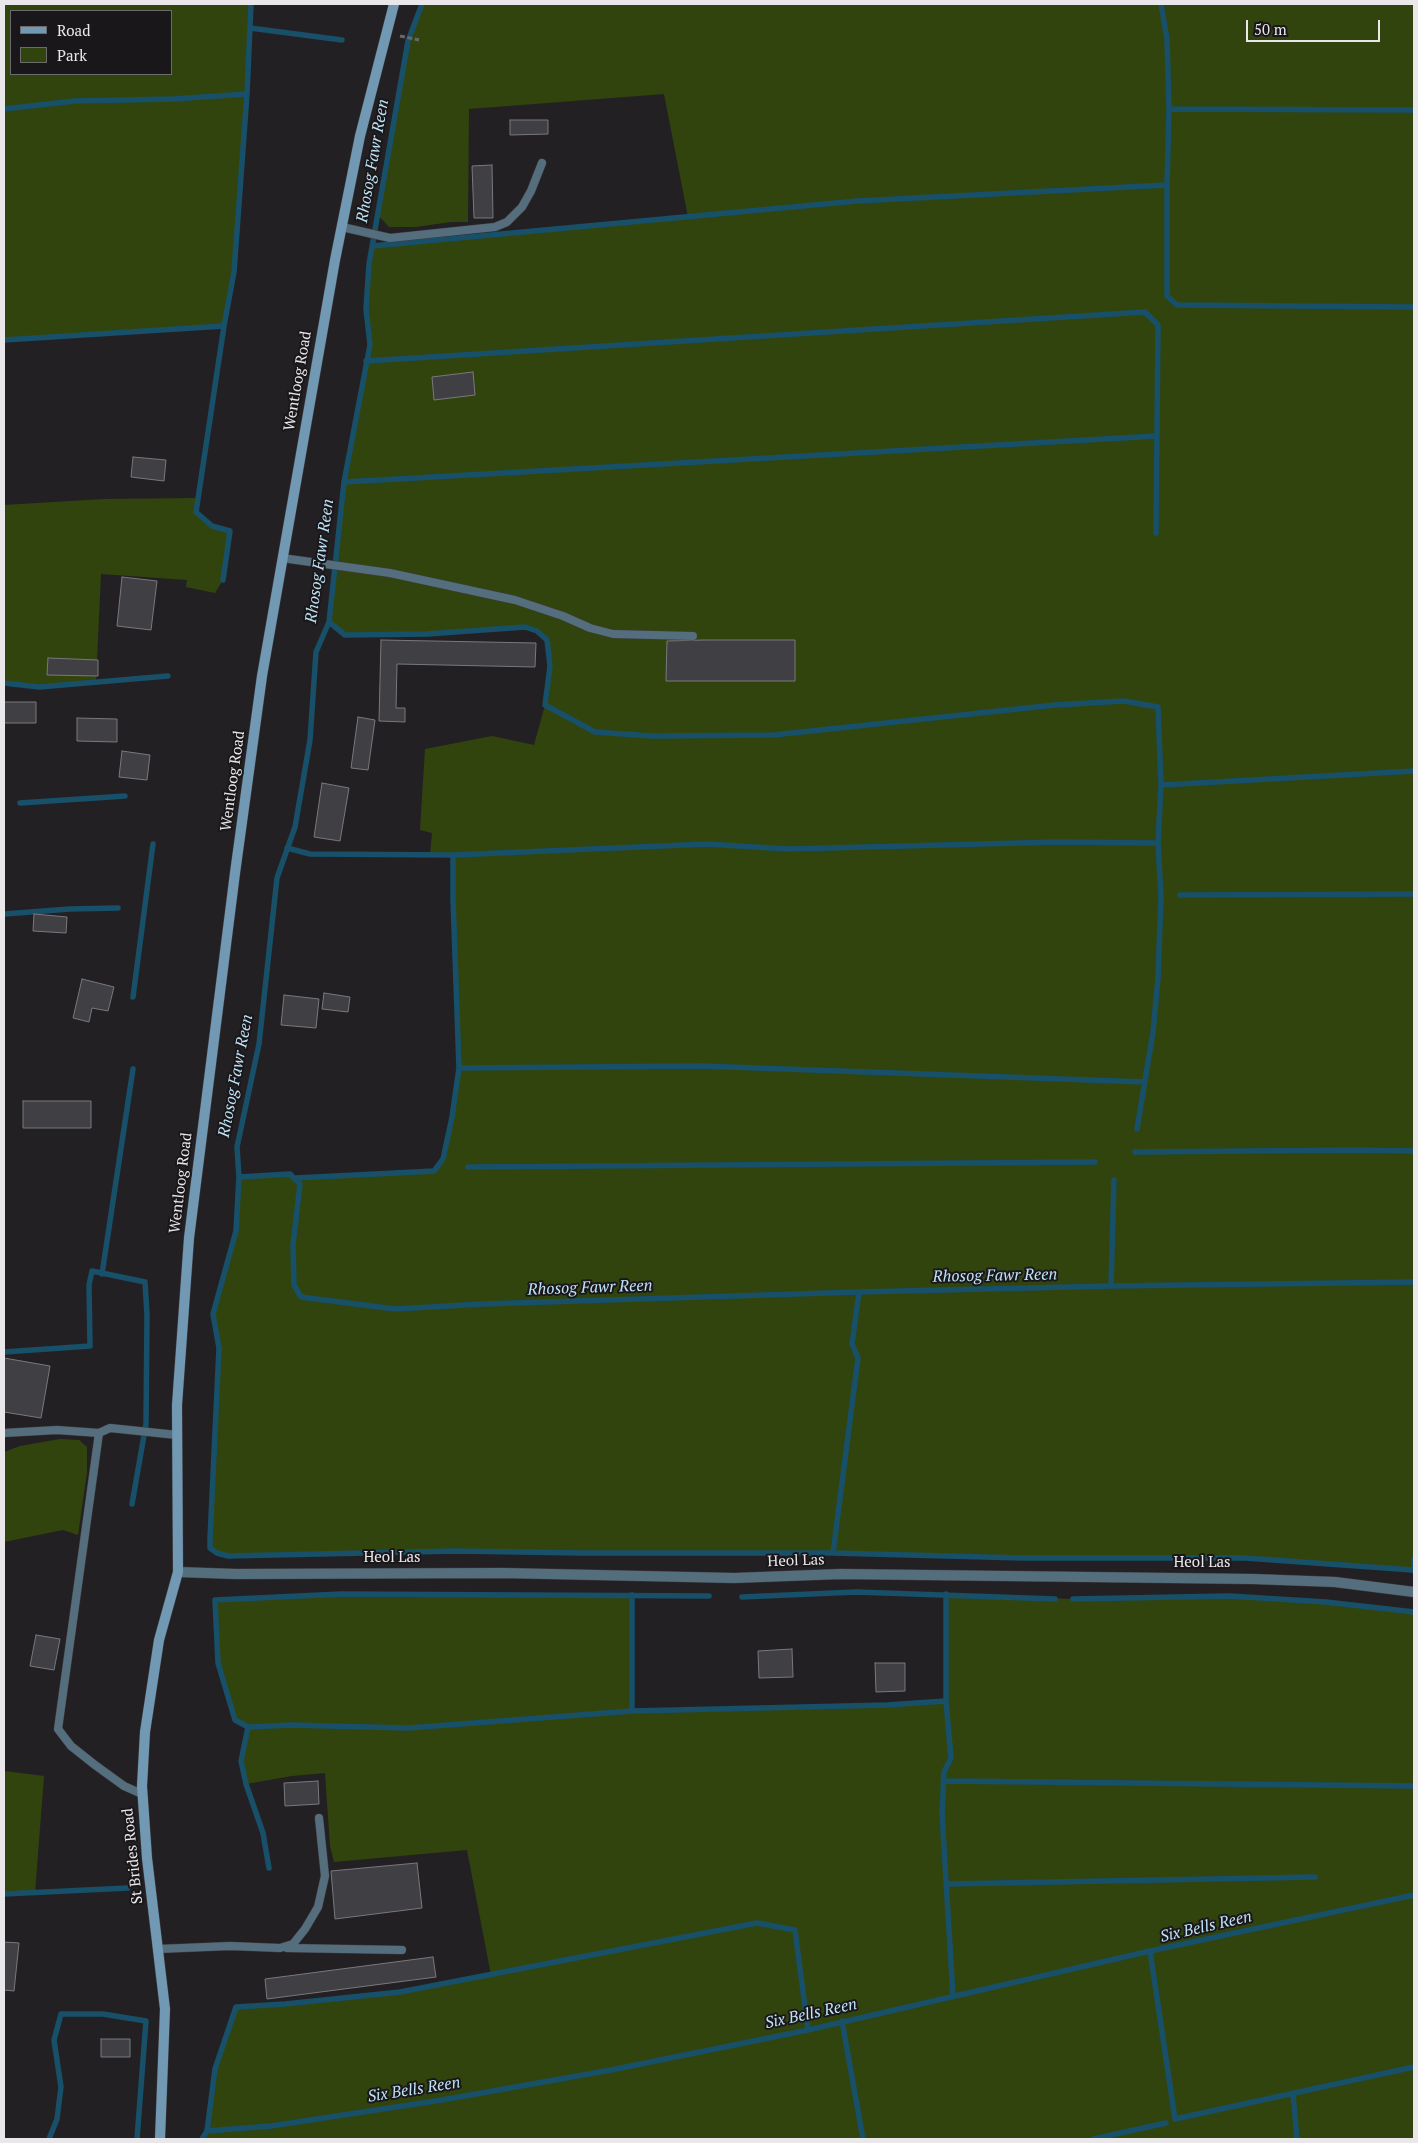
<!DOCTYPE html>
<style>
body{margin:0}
#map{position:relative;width:1418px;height:2143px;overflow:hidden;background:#232023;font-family:"PT Serif",serif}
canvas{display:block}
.frame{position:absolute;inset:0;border:5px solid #e9e7e9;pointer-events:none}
.legend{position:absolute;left:10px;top:10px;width:162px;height:65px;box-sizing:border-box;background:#1a171a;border:1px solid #6d6a6d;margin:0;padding:6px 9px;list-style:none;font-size:15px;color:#e9e7e9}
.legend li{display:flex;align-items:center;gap:10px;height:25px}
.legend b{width:25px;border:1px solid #6d6a6d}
.scale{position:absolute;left:1246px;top:20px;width:134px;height:22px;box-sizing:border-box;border:2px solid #e9e7e9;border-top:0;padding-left:6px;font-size:15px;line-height:18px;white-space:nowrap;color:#e9e7e9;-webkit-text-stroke:4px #1a171a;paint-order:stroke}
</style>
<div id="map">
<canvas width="1418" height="2143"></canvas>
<div class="frame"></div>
<ul class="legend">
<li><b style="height:6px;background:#7199b4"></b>Road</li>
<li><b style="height:14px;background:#32440e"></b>Park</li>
</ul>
<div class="scale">50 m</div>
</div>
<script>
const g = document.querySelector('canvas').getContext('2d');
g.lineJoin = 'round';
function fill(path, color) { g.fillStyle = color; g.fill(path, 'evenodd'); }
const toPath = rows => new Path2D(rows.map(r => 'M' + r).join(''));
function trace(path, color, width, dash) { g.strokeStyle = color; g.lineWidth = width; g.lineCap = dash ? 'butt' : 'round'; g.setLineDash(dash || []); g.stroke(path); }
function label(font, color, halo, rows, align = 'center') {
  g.font = font + ' "PT Serif",serif'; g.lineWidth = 4; g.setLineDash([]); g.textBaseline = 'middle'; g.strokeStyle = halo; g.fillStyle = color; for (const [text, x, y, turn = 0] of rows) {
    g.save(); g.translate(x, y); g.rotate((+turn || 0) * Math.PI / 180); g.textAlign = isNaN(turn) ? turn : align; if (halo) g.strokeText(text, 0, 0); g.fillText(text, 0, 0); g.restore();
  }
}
fill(toPath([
 [4,4,251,4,247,94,234,272,224,326,4,340],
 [11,11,171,11,171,74,11,74],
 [422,4,1414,4,1414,1571,1245,1558,1022,1558,833,1553,580,1553,456,1551,228,1556,217,1553,210,1548,219,1348,213,1314,236,1231,239,1177,290,1174,296,1178,434,1172,443,1159,452,1117,459,1068,453,899,453,855,430,855,432,833,420,830,425,749,492,736,534,745,545,705,550,666,547,640,537,631,525,627,427,634,345,635,329,622,344,482,370,345,366,309,369,264,372,246,688,217,664,94,469,109,468,222,451,222,416,227,389,227,378,215,408,41],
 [198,498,196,512,212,526,230,531,223,580,215,593,186,587,187,580,101,574,96,682,39,687,4,683,4,505,104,499],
 [60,1439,79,1440,87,1447,87,1472,78,1535,63,1530,4,1542,4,1452,20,1446],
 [341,1594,632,1595,632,1711,887,1705,945,1701,946,1594,1073,1599,1229,1596,1326,1602,1414,1612,1414,2139,202,2139,207,2131,215,2069,236,2007,285,2004,399,1992,491,1975,467,1850,334,1862,330,1846,325,1773,292,1776,246,1784,241,1761,248,1727,235,1720,218,1663,215,1600],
 [4,1771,44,1776,35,1893,4,1894]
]), '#32440e');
trace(toPath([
 [422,4,408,41,369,264,366,309,370,345,344,482,329,622,316,652,310,740,295,827,277,878,259,1044,237,1147,239,1177,290,1174,300,1184,293,1245,294,1285,301,1297,395,1309,482,1304,859,1292,1111,1286,1414,1282],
 [1161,4,1167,39,1169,109,1167,185,1167,296,1177,305,1414,307],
 [250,28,342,40],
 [4,109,74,101,173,99,247,94],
 [1169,109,1414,110],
 [372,246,857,201,1167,185],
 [4,340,224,326],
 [366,361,1145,312,1158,325,1156,533],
 [344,482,1157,436],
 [223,580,230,531,212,526,196,512,224,326,234,272,247,94,251,4],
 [329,622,345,635,427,634,525,627,537,631,547,640,550,666,545,705,595,732,652,736,773,735,1055,705,1124,701,1158,707,1161,785,1158,843,1161,897,1158,978,1153,1032,1137,1129],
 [4,683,39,687,168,676],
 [1161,785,1414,771],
 [20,803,125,796],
 [287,848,310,854,453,855,707,844,788,849,1058,842,1158,843],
 [1180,895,1414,894],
 [4,914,70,909,118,908],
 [133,997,153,844],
 [459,1068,701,1066,1145,1082],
 [1135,1152,1356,1150,1414,1151],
 [468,1167,1095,1162],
 [239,1177,236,1231,213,1314,219,1348,210,1539,210,1548,217,1553,228,1556,456,1551,580,1553,833,1553,1022,1558,1245,1558,1413,1570],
 [296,1178,434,1171,443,1159,452,1117,459,1068,453,899,453,855],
 [102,1274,133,1069],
 [1111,1286,1114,1180],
 [4,1352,90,1346,89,1285,92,1271,145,1282,147,1315,146,1424,132,1504],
 [833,1553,858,1358,852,1344,859,1292],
 [1414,1559,1414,1571],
 [946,1594,946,1701,951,1758,944,1772,942,1814,953,1996],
 [632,1595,632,1711],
 [742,1597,856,1592,1055,1599],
 [1073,1599,1229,1596,1326,1602,1414,1612],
 [248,1727,291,1725,408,1728,632,1711,887,1705,946,1701],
 [943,1781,1414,1786],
 [269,1868,263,1833,246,1784,241,1761,248,1727,235,1720,218,1663,215,1600,341,1594,709,1596],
 [947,1884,1315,1877],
 [4,1894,128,1888],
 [1150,1951,1175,2119,1414,2067],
 [842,2021,863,2139],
 [1293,2094,1297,2139],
 [207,2131,271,2126,442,2100,611,2070,808,2030,1150,1951,1414,1895],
 [49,2139,57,2119,61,2087,54,2040,61,2014,103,2014,146,2021,137,2139],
 [202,2139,207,2131,215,2069,236,2007,285,2004,400,1992,757,1923,795,1930,808,2030],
 [1093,2139,1166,2123]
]), '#175068', 5.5);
const building = toPath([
 [510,120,548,120,548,134,510,135,510,120],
 [492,165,493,218,474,218,472,166,492,165],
 [473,372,475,395,434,400,432,377,473,372],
 [133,457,166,460,164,481,131,477,133,457],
 [122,577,157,581,151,630,117,626,122,577],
 [381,640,536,643,535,667,397,664,396,708,405,708,405,722,379,721,381,640],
 [704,640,795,640,795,681,666,681,667,641,704,640],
 [48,658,98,660,98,676,47,675,48,658],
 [4,702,36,702,36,723,4,723,4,702],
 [358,717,375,720,368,770,351,768,358,717],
 [77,718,117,719,117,742,77,741,77,718],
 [122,751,150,755,147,780,119,777,122,751],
 [322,783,349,788,340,841,314,837,322,783],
 [34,914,67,917,66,933,33,931,34,914],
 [82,979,114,987,108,1011,92,1008,89,1022,73,1018,82,979],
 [324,993,350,997,348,1012,322,1009,324,993],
 [284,995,319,999,316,1028,281,1025,284,995],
 [23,1101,91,1101,91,1128,23,1128,23,1101],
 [4,1358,50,1366,41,1418,4,1412,4,1358],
 [36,1635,60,1639,54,1670,30,1666,36,1635],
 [792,1649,793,1677,759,1678,758,1651,792,1649],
 [875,1663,905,1663,905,1691,876,1692,875,1663],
 [318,1781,319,1804,285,1806,284,1783,318,1781],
 [417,1863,422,1908,335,1919,331,1871,417,1863],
 [4,1942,19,1943,14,1991,4,1990,4,1942],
 [433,1957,436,1977,267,1999,265,1979,433,1957],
 [101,2039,130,2039,130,2057,101,2057,101,2039]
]);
fill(building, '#404044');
trace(building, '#79787d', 1);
const lane = toPath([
 [342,227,390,238,495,227,507,222,522,207,531,191,542,163],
 [282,558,390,573,515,600,563,616,590,628,613,634,693,636],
 [4,1433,57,1430,99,1433],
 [142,1794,124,1786,95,1765,71,1746,58,1729,99,1433,110,1428,177,1435],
 [287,1948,402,1950],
 [158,1949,230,1946,280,1948,293,1944,305,1929,318,1907,325,1876,319,1818]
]);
const street = toPath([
 [178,1572,236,1574,503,1573,734,1578,841,1574,1253,1579,1335,1582,1414,1592]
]);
const secondary = toPath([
 [160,2139,165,2009,147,1858,142,1786,145,1732,159,1640,178,1572,177,1405,189,1238,235,873,262,676,335,260,360,136,394,4]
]);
trace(lane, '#3f3c3f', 9);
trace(street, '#3f3c3f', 11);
trace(secondary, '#3f3c3f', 11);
trace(toPath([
 [400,36,419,40]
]), '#6a676a', 3, [5, 2.5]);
trace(lane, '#556e7e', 8);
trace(street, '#556e7e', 10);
trace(secondary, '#7199b4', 10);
label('15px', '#e9e7e9', '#1a171a', [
 ["Wentloog Road",298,381,-80],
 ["Wentloog Road",233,781,-82],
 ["Wentloog Road",181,1183,-83],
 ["Heol Las",392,1558],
 ["Heol Las",796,1561,-2],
 ["Heol Las",1202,1563],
 ["St Brides Road",133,1856,-96]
]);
label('italic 16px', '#bee3f6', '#1a171a', [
 ["Rhosog Fawr Reen",373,161,-80],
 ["Rhosog Fawr Reen",320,561,-82],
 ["Rhosog Fawr Reen",236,1076,-79],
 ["Rhosog Fawr Reen",995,1276,-1],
 ["Rhosog Fawr Reen",590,1288,-2],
 ["Six Bells Reen",1206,1927,-13],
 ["Six Bells Reen",811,2014,-12],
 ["Six Bells Reen",414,2090,-9]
]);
</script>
